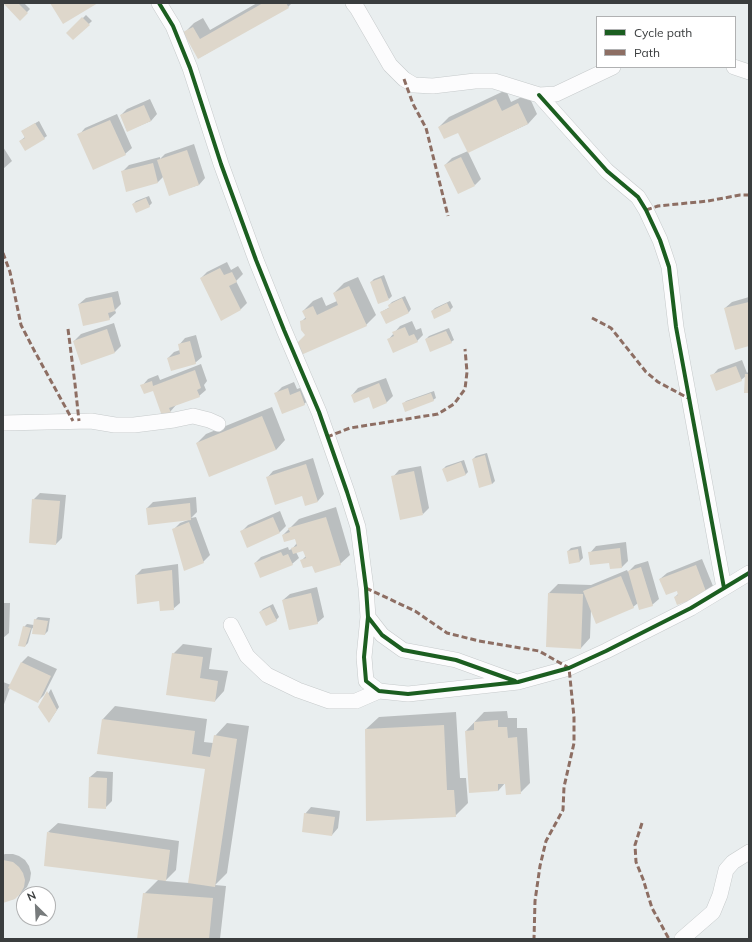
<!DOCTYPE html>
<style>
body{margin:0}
#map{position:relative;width:752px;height:942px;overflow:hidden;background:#e9eeef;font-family:Mulish,sans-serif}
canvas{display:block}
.frame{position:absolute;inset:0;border:4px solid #3a3d3e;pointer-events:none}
.legend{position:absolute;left:596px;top:16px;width:140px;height:52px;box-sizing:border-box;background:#fff;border:1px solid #b0b1b2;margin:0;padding:5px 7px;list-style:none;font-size:12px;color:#3a3d3e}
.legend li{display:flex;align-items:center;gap:8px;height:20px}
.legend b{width:20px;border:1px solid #b0b1b2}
.north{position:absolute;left:16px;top:886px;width:40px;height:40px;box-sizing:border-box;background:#fff;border:1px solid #b0b1b2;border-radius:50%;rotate:336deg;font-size:11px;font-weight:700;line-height:16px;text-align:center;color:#3a3d3e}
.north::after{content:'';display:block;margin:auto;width:14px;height:18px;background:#777b7c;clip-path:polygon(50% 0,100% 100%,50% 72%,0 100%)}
</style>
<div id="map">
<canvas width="752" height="942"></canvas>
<div class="frame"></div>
<ul class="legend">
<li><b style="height:5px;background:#1b5e20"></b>Cycle path</li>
<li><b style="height:5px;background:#8d6e63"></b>Path</li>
</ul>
<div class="north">N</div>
</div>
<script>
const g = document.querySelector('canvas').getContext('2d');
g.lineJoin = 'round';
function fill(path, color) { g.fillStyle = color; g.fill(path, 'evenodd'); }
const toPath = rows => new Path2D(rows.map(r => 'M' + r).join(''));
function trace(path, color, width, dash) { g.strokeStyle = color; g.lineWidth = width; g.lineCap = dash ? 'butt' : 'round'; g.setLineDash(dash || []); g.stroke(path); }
fill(toPath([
 [6,3,24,3,30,9,20,19],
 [257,3,292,3,288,7,199,58,184,33,194,23,203,18,210,30],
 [86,15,92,21,73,39,68,33],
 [506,90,511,102,528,94,537,114,528,124,468,152,481,179,475,185,445,165,452,158,468,151,459,131,439,127,449,117],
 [150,99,157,114,151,121,127,131,121,115,127,109],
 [117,114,132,148,125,154,79,135,85,128],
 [39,121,47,136,44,138,20,141,25,137,22,131],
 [194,144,205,178,199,185,170,194,164,176,158,182,127,190,122,172,129,165,160,157,160,159,165,154],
 [3,147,12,161,3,169],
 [149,196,152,203,149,206,133,204,136,201],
 [227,262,231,270,238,266,243,274,236,281,247,303,241,309,221,319,201,278,207,272],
 [384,275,392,296,389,299,371,282,374,279],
 [358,277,376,315,366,325,306,335,301,322,306,317,303,311,313,301,322,297,326,306,337,301,334,293,344,283],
 [118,291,121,304,115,310,116,313,109,319,79,304,86,298],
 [405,296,411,309,409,312,381,312,390,307,389,305,392,302],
 [749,297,749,345,725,308,732,302],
 [450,301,453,307,450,310,432,311,435,308],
 [412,321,416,330,421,328,423,335,417,341,388,340,400,326],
 [114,323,121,346,115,352,82,363,74,341,81,334],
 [449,328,454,340,451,342,426,339,429,336],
 [196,335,202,357,195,363,168,358,174,352,180,350,179,345,185,338],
 [742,360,747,373,749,371,749,392,746,376,741,380,712,376,718,369],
 [201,364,207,381,204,385,206,390,199,396,176,405,170,412,153,390,142,386,148,379,158,375,160,380],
 [386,378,393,396,387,402,374,407,369,396,352,395,358,388],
 [294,382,297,389,306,386,311,398,304,404,275,394,282,387],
 [434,391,436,398,433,400,403,404,406,401],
 [272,407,285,440,276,450,197,443,206,434],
 [487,453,495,481,492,484,473,459,476,456],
 [313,458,324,494,318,501,306,505,303,495,267,478,273,471],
 [464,460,468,472,465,475,443,469,446,466],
 [421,466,429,508,423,514,393,477,399,470],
 [40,493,66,495,62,538,56,544,33,500],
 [196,497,197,512,191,518,196,517,210,555,203,562,173,530,180,523,188,520,147,508,153,502],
 [336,507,350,555,340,564,313,564,302,560,306,556,304,550,296,552,299,558,292,564,255,563,261,557,288,547,289,550,292,549,297,543,295,538,283,535,299,519],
 [280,511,286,526,280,532,241,532,248,525],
 [626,542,628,561,622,567,590,553,596,546],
 [581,546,583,558,580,561,570,563,568,551,571,548],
 [702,559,713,586,706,593,675,597,679,593,677,589,660,579,667,573],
 [648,561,659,599,652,605,638,603,633,607,591,610,590,638,581,648,549,593,558,584,591,585,627,570,628,572,635,565],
 [178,564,180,603,173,609,160,600,136,575,142,569],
 [317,587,324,617,317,623,283,600,290,594],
 [3,603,10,603,9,633,3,638],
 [273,604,279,617,276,620,260,612,263,609],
 [38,617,50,618,48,631,45,634,32,628,28,643,25,646,24,627,27,624,34,625,35,620],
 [183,644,212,648,209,669,228,671,224,691,215,701,173,654],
 [28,656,57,669,44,695,38,701,10,688,3,707,3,682,11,685,22,662],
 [51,689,59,707,49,722,40,707],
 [115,706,207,719,204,742,213,743,215,736,227,723,249,726,227,873,215,885,226,886,220,939,138,939,144,894,159,879,48,832,58,823,179,841,176,870,165,881,189,883,206,768,98,753,103,719],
 [507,711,508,718,517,718,517,728,527,728,530,783,520,793,506,782,498,791,466,731,484,712],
 [456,712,460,778,466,778,468,803,455,816,366,729,379,717],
 [97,771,113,772,112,801,105,808,90,777],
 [311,807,340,811,338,828,332,835,305,814],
 [5,854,13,854,19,856,25,860,29,866,31,873,30,880,27,887,14,899,3,902,3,855]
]), '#0003');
fill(toPath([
 [5,3,18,3,28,13,20,21,4,4],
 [50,3,98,3,63,24],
 [263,3,286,3,289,8,198,59,183,32,193,27,200,39],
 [82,17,90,25,73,40,66,33],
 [496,99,502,111,518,103,528,124,468,153,458,133,444,139,438,127],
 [144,105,151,121,127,132,120,115],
 [110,120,126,155,93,170,77,134],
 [35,123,45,139,25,151,19,141,25,138,21,131],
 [187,150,199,185,169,196,157,160],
 [461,157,475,186,458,194,444,165],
 [153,163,158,183,126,192,121,171],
 [146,198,150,207,136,213,132,204],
 [220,268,224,275,232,272,237,282,229,286,241,310,221,321,200,278],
 [381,278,389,300,378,304,370,282],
 [349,286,367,326,301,355,296,344,305,335,301,330,300,321,306,319,302,311,313,306,317,315,338,305,333,293],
 [112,297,115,311,108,313,110,320,83,326,78,304],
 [402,298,409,313,386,324,380,312,389,308,388,305],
 [749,302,749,346,735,350,724,308],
 [447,303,451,311,434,319,431,311],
 [405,327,409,336,414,334,418,342,393,353,387,339,394,336,392,332],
 [107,329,115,353,81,365,73,341],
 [446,331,452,343,430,352,425,339],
 [190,341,196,364,171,371,167,358,180,354,178,344],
 [736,366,742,381,716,391,710,375],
 [195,370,201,388,197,390,200,397,169,408,171,413,162,416,153,391,144,394,140,385,152,381,153,386],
 [745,374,749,374,749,393,744,393],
 [379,383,387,403,373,409,369,397,354,403,351,395],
 [288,388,290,395,300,391,305,405,282,414,274,393],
 [431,393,434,401,405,412,402,403],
 [262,416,276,450,209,477,196,443],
 [485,455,492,484,479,488,472,459],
 [461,462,466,475,447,482,442,469],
 [306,464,318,502,305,506,302,496,275,505,266,477],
 [414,471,423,515,400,520,391,476],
 [32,499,60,501,56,545,29,543],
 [190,503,191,520,148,525,146,508],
 [273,517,280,533,247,548,240,531],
 [326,517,341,565,315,573,312,566,303,568,300,560,306,558,303,551,293,554,291,548,297,546,295,539,284,542,282,535,290,532,288,528],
 [189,522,204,563,184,571,172,529],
 [620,548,622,568,610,569,609,563,590,565,588,552],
 [578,549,580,562,569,564,567,551],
 [281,552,283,556,288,554,293,565,260,578,254,563],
 [696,565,707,594,677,605,674,597,678,595,677,591,666,595,659,579],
 [641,567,653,606,639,610,628,571],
 [172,570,174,610,160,611,159,601,137,604,135,575],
 [621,576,634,608,596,624,583,591],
 [311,593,318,624,289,630,282,600],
 [548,593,583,594,581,649,546,647],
 [270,607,277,621,266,626,259,612],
 [34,619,48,621,45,635,32,634],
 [23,626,31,628,25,647,18,646],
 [172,653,203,657,200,678,218,681,215,702,166,695],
 [21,662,51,676,38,703,8,688],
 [47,691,57,710,49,723,38,707],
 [102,719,195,731,192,754,210,757,214,735,237,739,215,887,188,883,205,769,97,754],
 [498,720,498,727,507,727,508,738,517,737,521,794,506,795,505,784,498,784,498,791,469,793,465,731,474,730,474,722],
 [444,725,447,790,454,790,456,817,366,821,365,729],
 [89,777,107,778,106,809,88,808],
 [304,813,335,817,332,836,302,832],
 [47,832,170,850,166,881,44,866],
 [3,860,13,862,19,867,23,873,25,880,24,887,20,894,15,899,3,903],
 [143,893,213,898,209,939,137,939]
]), '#ded7cb');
const street = toPath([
 [159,3,173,26,190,68,221,164,256,260,284,330,319,412,347,492,358,527,366,588,368,617,364,657,366,681,379,691,408,694,518,682,569,668,606,651,691,608,749,573],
 [353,3,357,8,390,65,404,79,414,85,433,86,475,81,494,81,539,95,556,94,613,67],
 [734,67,749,72],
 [539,95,607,171,638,197,646,210,660,240,669,267,676,327,724,588],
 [3,423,91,421,115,425,134,425,174,420,193,416,209,420,218,424],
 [368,617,382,635,403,650,456,660,514,681],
 [231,625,247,656,267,675,298,690,329,701,356,701,379,691],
 [682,939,713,912,720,895,726,870,733,862,749,852]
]);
trace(street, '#c6cacb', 16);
trace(street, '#fcfcfd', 15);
trace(toPath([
 [404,79,413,104,426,128,448,216],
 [646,210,658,206,708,201,740,195,749,195],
 [3,253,10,272,21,325,35,352,73,421],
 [592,318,611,328,646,372,658,382,688,398],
 [68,329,75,384,79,421],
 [327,437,350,428,438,414,454,404,465,389,467,372,465,349],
 [366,588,415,611,447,633,479,641,539,651,569,668,574,717,574,743,564,787,563,810,546,841,540,866,535,901,534,939],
 [642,823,635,845,636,862,643,879,652,908,669,939]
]), '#8d6e63', 3, [6, 3]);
trace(toPath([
 [159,3,173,26,190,68,221,164,256,260,284,330,319,412,347,492,358,527,366,588,368,617,364,657,366,681,379,691,408,694,518,682,569,668,606,651,691,608,749,573],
 [539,95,607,171,638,197,646,210,660,240,669,267,676,327,724,588],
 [368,617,382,635,403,650,456,660,515,681]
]), '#1b5e20', 4);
</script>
